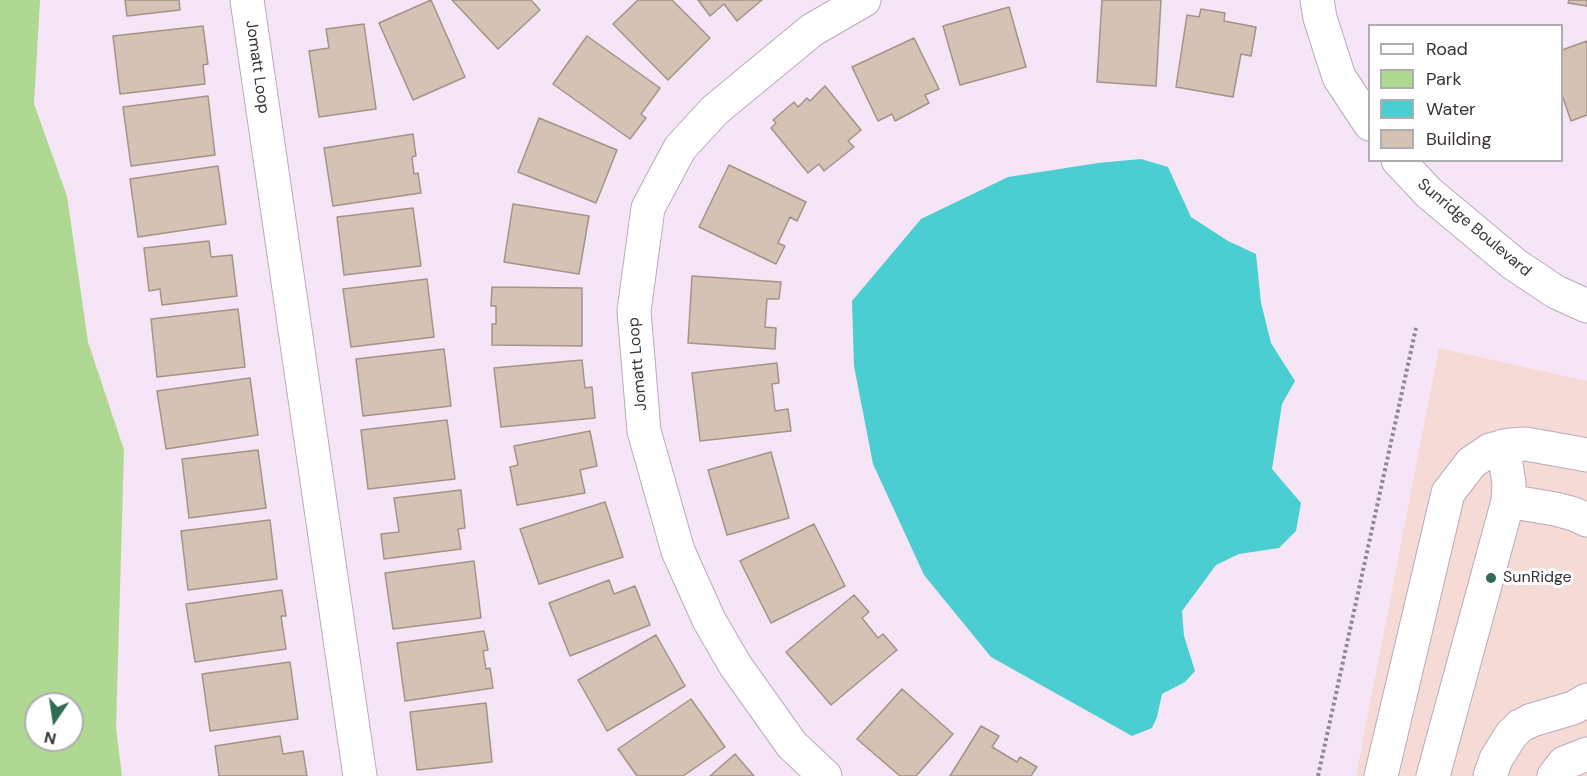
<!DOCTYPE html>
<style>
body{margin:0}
#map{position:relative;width:1587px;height:776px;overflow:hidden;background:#f5e5f6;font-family:"DM Sans",sans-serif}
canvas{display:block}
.legend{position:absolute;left:1368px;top:24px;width:195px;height:138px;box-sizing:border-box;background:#fff;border:2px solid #afadaf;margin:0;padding:8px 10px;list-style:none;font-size:18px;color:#383238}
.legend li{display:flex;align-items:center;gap:12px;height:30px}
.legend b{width:30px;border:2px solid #afadaf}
.north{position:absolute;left:24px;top:692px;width:60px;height:60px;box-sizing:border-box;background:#fff;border:2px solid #afadaf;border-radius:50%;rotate:193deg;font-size:16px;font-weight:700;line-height:24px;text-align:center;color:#383238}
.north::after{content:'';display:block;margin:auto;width:21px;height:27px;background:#326b53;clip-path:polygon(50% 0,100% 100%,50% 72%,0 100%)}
</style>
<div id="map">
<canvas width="1587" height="776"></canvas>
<ul class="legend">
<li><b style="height:8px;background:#fff"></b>Road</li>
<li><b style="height:16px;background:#afd893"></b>Park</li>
<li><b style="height:16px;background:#4aced1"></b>Water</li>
<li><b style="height:16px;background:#d4c2b4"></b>Building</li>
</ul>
<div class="north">N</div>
</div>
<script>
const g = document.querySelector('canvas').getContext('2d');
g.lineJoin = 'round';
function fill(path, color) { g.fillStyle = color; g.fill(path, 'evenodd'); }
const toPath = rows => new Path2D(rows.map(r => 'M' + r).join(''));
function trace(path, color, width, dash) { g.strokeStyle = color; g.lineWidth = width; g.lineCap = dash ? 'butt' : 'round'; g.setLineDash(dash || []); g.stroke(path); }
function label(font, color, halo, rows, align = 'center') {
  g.font = font + ' "DM Sans",sans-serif'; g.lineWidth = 6; g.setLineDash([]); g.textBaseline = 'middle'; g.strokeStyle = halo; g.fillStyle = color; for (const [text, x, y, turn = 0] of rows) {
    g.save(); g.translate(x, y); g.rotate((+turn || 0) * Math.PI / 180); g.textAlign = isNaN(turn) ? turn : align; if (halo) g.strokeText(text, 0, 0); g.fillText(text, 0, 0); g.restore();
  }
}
fill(toPath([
 [1439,348,1587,381,1587,776,1356,776]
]), '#f5dad6');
fill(toPath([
 [0,0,40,0,34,104,67,196,88,342,124,450,116,728,122,776,0,776],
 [36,704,72,704,72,740,36,740]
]), '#afd893');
fill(toPath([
 [1141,159,1168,167,1191,217,1228,241,1256,254,1261,303,1271,343,1295,381,1282,404,1272,469,1301,503,1296,531,1279,548,1239,554,1216,565,1182,611,1184,636,1195,671,1185,682,1162,694,1157,717,1152,728,1132,736,991,657,924,575,873,464,854,366,852,301,921,219,1008,177,1098,163]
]), '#4aced1');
const building = toPath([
 [125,0,179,0,180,10,127,16,125,0],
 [431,0,465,77,413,100,379,23,431,0],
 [452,0,531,0,540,10,498,49,452,0],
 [638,0,672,0,710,38,668,80,613,24,638,0],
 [698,0,762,0,737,21,724,4,710,16,698,0],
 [1102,0,1161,0,1156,86,1097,82,1102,0],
 [1569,0,1587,0,1587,6,1568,3,1569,0],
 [1009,7,1026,67,960,85,943,26,1009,7],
 [1201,9,1225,13,1224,21,1256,27,1251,56,1241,54,1233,97,1176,87,1187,15,1199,17,1201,9],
 [364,24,376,109,319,117,309,51,329,48,326,29,364,24],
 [203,26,208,64,203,65,205,84,120,94,113,36,203,26],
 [587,36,660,88,641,114,646,118,630,139,553,84,587,36],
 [914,38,939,89,925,95,929,103,895,121,892,114,878,121,852,67,914,38],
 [1587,41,1587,115,1571,121,1562,95,1562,50,1587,41],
 [825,86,861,130,848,141,854,147,824,171,819,164,808,173,771,128,776,123,773,120,794,102,798,107,807,98,810,101,825,86],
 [208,96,215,155,131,166,123,107,208,96],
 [539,118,617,150,596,203,518,172,539,118],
 [413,134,416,156,412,157,414,174,418,173,421,193,333,206,324,148,413,134],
 [729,165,806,202,797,221,790,217,778,243,785,246,776,264,699,227,729,165],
 [218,166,226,224,138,237,130,179,218,166],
 [513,204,589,216,579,274,504,262,513,204],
 [413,208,421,266,344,275,337,217,413,208],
 [209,241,211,257,232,255,237,296,162,305,160,289,149,291,144,248,209,241],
 [692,276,781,282,779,299,767,299,765,327,776,328,775,349,688,343,692,276],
 [427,279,434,337,351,347,343,289,427,279],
 [492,287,582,288,582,346,492,345,492,324,496,324,496,306,491,306,492,287],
 [238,309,245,367,157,377,151,319,238,309],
 [444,349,451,406,363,416,356,359,444,349],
 [582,360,585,388,592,387,595,418,501,427,494,368,582,360],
 [777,363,779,383,772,384,775,411,788,409,791,431,700,441,692,373,777,363],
 [250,378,258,435,166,449,157,391,250,378],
 [447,420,455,479,368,489,361,430,447,420],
 [590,431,597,466,580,470,585,493,517,505,510,467,518,465,514,446,590,431],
 [258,450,266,508,189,518,182,459,258,450],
 [771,452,789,518,727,535,708,470,771,452],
 [461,490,465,528,458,529,461,549,384,559,381,534,399,532,394,498,461,490],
 [605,502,623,557,539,584,520,529,605,502],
 [270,520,277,579,188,590,181,531,270,520],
 [814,524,845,586,771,623,740,561,814,524],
 [474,561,481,618,393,629,385,573,474,561],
 [609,580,614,594,635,586,650,625,570,656,549,603,609,580],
 [282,590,286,616,281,616,286,649,195,662,186,604,282,590],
 [854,595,869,612,862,618,878,638,883,634,897,650,831,705,786,652,854,595],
 [484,631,488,650,483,651,486,669,490,668,493,688,405,701,397,643,484,631],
 [656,635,685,686,607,731,578,680,656,635],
 [290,662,298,719,210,731,202,674,290,662],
 [902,689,953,734,916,776,900,776,857,739,902,689],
 [691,699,725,747,683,776,637,776,618,749,691,699],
 [486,703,492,762,417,770,410,712,486,703],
 [981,726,999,736,992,747,1017,762,1020,757,1037,767,1031,776,950,776,981,726],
 [280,736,283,754,303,751,307,776,219,776,215,746,280,736],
 [735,754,754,776,710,776,735,754]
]);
fill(building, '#d4c2b4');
trace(building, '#a49386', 1.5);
const minor = toPath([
 [247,0,360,776],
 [1317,0,1320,18,1339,77,1370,124],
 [1398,160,1429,193,1514,264,1556,292,1587,306],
 [1508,501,1555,509,1574,514,1587,520],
 [825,776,792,745,735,665,709,620,678,551,644,431,634,311,648,208,680,148,715,110,812,30,864,0],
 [1381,776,1448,493,1471,463,1490,450,1510,445,1526,444,1587,455],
 [1433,776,1508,501,1509,483,1503,446],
 [1490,776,1496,759,1511,735,1520,726,1532,720,1573,708,1587,700],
 [1554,776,1564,763,1587,754]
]);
trace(minor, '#baabba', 35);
trace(toPath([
 [1318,776,1416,328]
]), '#918691', 4, [3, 3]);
trace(minor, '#fff', 33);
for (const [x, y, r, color] of [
 [1491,578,6,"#326b53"]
]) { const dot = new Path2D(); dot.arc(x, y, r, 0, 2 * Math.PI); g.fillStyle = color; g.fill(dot); trace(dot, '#fff', 2); }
label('16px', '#383238', '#fff', [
 ["Jomatt Loop",257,67,82],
 ["Sunridge Boulevard",1474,228,40],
 ["Jomatt Loop",638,364,-95]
]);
label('16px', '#383238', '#fff', [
 ["SunRidge",1503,578]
], 'left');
</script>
